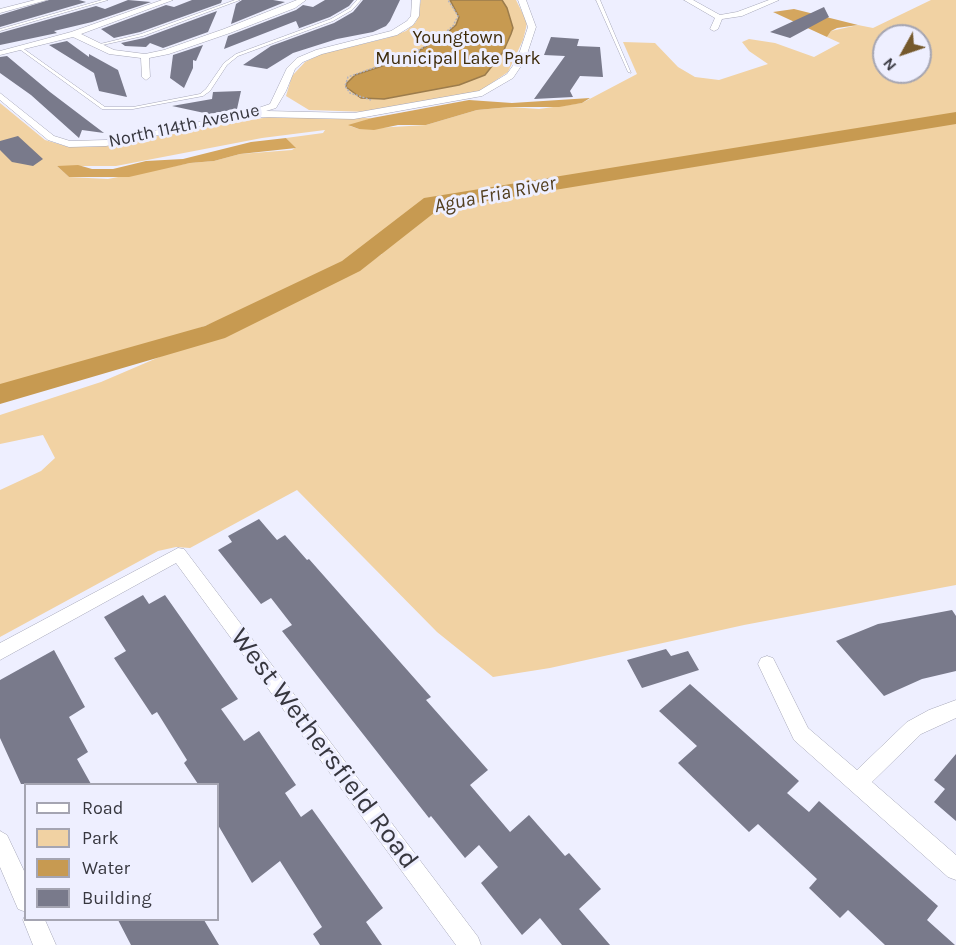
<!DOCTYPE html>
<style>
body{margin:0}
#map{position:relative;width:956px;height:945px;overflow:hidden;background:#eeefff;font-family:Karla,sans-serif}
canvas{display:block}
.legend{position:absolute;left:24px;top:783px;width:195px;height:138px;box-sizing:border-box;background:#eeefff;border:2px solid #a5a5b2;margin:0;padding:8px 10px;list-style:none;font-size:18px;color:#37373f}
.legend li{display:flex;align-items:center;gap:12px;height:30px}
.legend b{width:30px;border:2px solid #a5a5b2}
.north{position:absolute;left:872px;top:24px;width:60px;height:60px;box-sizing:border-box;background:#eeefff;border:2px solid #a5a5b2;border-radius:50%;rotate:230deg;font-size:16px;font-weight:700;line-height:24px;text-align:center;color:#37373f}
.north::after{content:'';display:block;margin:auto;width:21px;height:27px;background:#75592c;clip-path:polygon(50% 0,100% 100%,50% 72%,0 100%)}
</style>
<div id="map">
<canvas width="956" height="945"></canvas>
<ul class="legend">
<li><b style="height:8px;background:#fff"></b>Road</li>
<li><b style="height:16px;background:#f1d2a3"></b>Park</li>
<li><b style="height:16px;background:#c79a51"></b>Water</li>
<li><b style="height:16px;background:#797a8b"></b>Building</li>
</ul>
<div class="north">N</div>
</div>
<script>
const g = document.querySelector('canvas').getContext('2d');
g.lineJoin = 'round';
function fill(path, color) { g.fillStyle = color; g.fill(path, 'evenodd'); }
const toPath = rows => new Path2D(rows.map(r => 'M' + r).join(''));
function trace(path, color, width, dash) { g.strokeStyle = color; g.lineWidth = width; g.lineCap = dash ? 'butt' : 'round'; g.setLineDash(dash || []); g.stroke(path); }
function label(font, color, halo, rows, align = 'center') {
  g.font = font + ' Karla,sans-serif'; g.lineWidth = 6; g.setLineDash([]); g.textBaseline = 'middle'; g.strokeStyle = halo; g.fillStyle = color; for (const [text, x, y, turn = 0] of rows) {
    g.save(); g.translate(x, y); g.rotate((+turn || 0) * Math.PI / 180); g.textAlign = isNaN(turn) ? turn : align; if (halo) g.strokeText(text, 0, 0); g.fillText(text, 0, 0); g.restore();
  }
}
fill(toPath([
 [421,0,516,0,527,22,526,28,523,40,508,72,480,91,369,112,309,110,286,96,292,76,305,62,321,54,387,38,406,31,416,22],
 [931,0,956,0,956,585,744,625,550,668,493,677,437,632,297,490,190,548,176,547,158,551,0,637,0,490,41,471,55,458,43,435,0,444,0,415,101,382,351,275,382,254,360,255,228,317,73,377,26,384,0,392,0,103,45,140,69,147,105,145,269,117,372,118,350,126,359,129,426,125,477,110,510,107,539,109,582,103,637,74,623,42,655,43,678,67,695,77,719,80,768,64,749,51,742,42,749,39,775,43,814,57,840,43,827,37,831,31,858,25,873,28],
 [884,36,920,36,920,72,884,72],
 [325,130,323,133,286,138,295,148,292,150,240,154,214,161,190,163,108,179,69,177,57,166,116,166,262,138]
]), '#f1d2a3');
fill(toPath([
 [794,9,858,25,837,28,831,31,827,37,773,12],
 [590,98,582,103,559,107,510,107,477,110,426,125,398,125,374,130,359,129,348,125,372,118,469,100,512,103],
 [286,138,296,148,240,154,214,161,190,163,129,177,69,177,57,166,78,165,92,169,113,169,146,161,183,159,251,142]
]), '#d4a65e');
const water = toPath([
 [450,0,502,0,507,8,513,28,511,34,503,52,485,75,459,85,384,99,361,98,346,87,347,83,355,75,409,57,447,33,456,25,459,17,450,0]
]);
fill(water, '#c79a51');
trace(water, '#9c7c4c', 1.5);
fill(toPath([
 [956,112,956,124,439,209,360,271,225,338,0,404,0,384,205,326,342,261,424,198,956,112]
]), '#c79a51');
fill(toPath([
 [49,0,79,0,86,2,0,27,0,15],
 [128,0,151,2,92,22,54,31,57,33,0,45,0,33,96,6,105,9],
 [192,0,222,0,221,3,140,32,114,38,101,29,166,5,174,7],
 [242,0,273,0,285,2,231,24,236,4],
 [325,0,354,0,349,6,330,17,297,29,299,28,296,21,224,49,228,36,296,10,303,5,313,7],
 [363,0,400,0,390,21,386,26,373,32,337,39,293,53,267,69,243,65,271,46,334,23,353,12],
 [824,7,829,17,790,38,770,32],
 [217,11,208,32,163,48,150,43,146,47,125,46,121,43,144,38],
 [551,37,579,39,577,46,600,47,603,77,580,76,570,91,573,97,534,99,565,56,544,55],
 [67,41,89,57,89,54,118,70,127,97,99,91,94,73,49,45],
 [203,45,196,61,193,60,193,68,184,88,170,78,173,55],
 [7,56,50,92,104,133,82,130,79,138,31,95,0,73,0,57],
 [241,91,237,109,209,114,172,106,212,99,213,92],
 [18,136,43,159,33,166,12,162,0,150,0,141],
 [259,519,277,540,285,535,307,560,309,559,431,697,426,700,488,770,470,785,510,832,529,815,565,856,569,853,601,889,579,909,610,945,562,945,540,918,522,935,481,883,498,867,479,845,465,858,431,816,429,818,282,631,292,625,271,598,261,604,218,550,232,542,228,536],
 [143,595,149,604,165,595,238,699,221,709,244,741,259,731,296,785,285,793,301,817,312,809,383,908,366,922,382,945,320,945,313,934,322,927,280,861,252,883,218,825,218,784,198,784,184,763,187,760,157,712,152,715,114,658,126,651,104,617],
 [952,610,956,616,956,671,922,679,884,696,836,641,878,624],
 [666,649,671,656,688,651,699,670,642,688,627,660],
 [54,650,85,707,69,717,88,752,77,759,91,784,21,784,0,738,0,680],
 [690,684,799,781,787,793,809,812,819,801,938,906,927,920,955,945,885,945,848,910,840,918,809,888,817,879,758,824,749,832,678,763,697,746,659,711],
 [956,754,956,821,934,802,945,789,934,780],
 [118,920,204,920,219,945,131,945]
]), '#797a8b');
const lane = toPath([
 [102,0,108,0,0,31,0,29,102,0],
 [235,0,240,0,143,36,98,46,96,45,141,34,235,0],
 [357,0,361,0,352,10,333,21,238,56,227,65,210,91,203,96,133,109,102,109,18,48,21,47,105,107,133,107,200,94,206,89,224,63,236,54,331,19,350,8,357,0],
 [596,0,600,0,631,73,628,72,596,0]
]);
const street = toPath([
 [35,0,47,0,0,13,0,9,35,0],
 [162,0,173,0,81,34,114,50,145,54,164,50,224,29,297,0,306,0,295,8,230,33,169,54,149,58,150,77,146,80,142,77,141,58,109,54,73,37,0,55,0,51,71,32,162,0],
 [412,0,420,0,419,16,413,25,397,35,322,54,303,62,295,69,286,91,276,108,266,111,354,113,479,91,507,74,517,60,528,27,518,0,526,0,536,27,525,60,513,78,482,96,354,119,261,117,257,114,106,146,69,147,48,140,0,100,0,93,54,136,70,141,106,140,241,114,270,104,287,68,297,58,316,50,391,31,407,21,411,16,412,0],
 [684,0,693,0,720,15,737,12,769,0,779,0,742,16,722,19,718,29,714,31,710,29,715,18,684,0],
 [178,548,184,549,478,937,481,945,456,945,176,563,0,660,0,643,178,548],
 [767,656,773,658,808,728,857,770,907,722,929,710,956,700,956,718,921,734,872,782,956,855,956,880,948,877,794,740,758,664,761,658,767,656],
 [0,831,7,835,26,875,26,912,18,909,0,867,0,831],
 [26,913,26,920,45,920,56,945,33,945,23,920,26,913]
]);
trace(lane, '#a6a7b9', 1);
trace(street, '#a6a7b9', 1);
trace(toPath([
 [371,100,350,93,345,86,348,77,413,54,441,36,453,26,458,16,448,0]
]), '#b2b3c0', 1.5, [2, 1.5]);
fill(lane, '#fff');
fill(street, '#fff');
label('18px', '#3e2b0a', '#eeefff', [
 ["Youngtown",458,38],
 ["Municipal Lake Park",458,59]
]);
label('18px', '#37373f', '#eeefff', [
 ["North 114th Avenue",184,126,-12]
]);
label('italic 20px', '#523e1e', '#eeefff', [
 ["Agua Fria River",495,195,-11]
]);
label('27px', '#37373f', '#eeefff', [
 ["West Wethersfield Road",324,749,53]
]);
</script>
